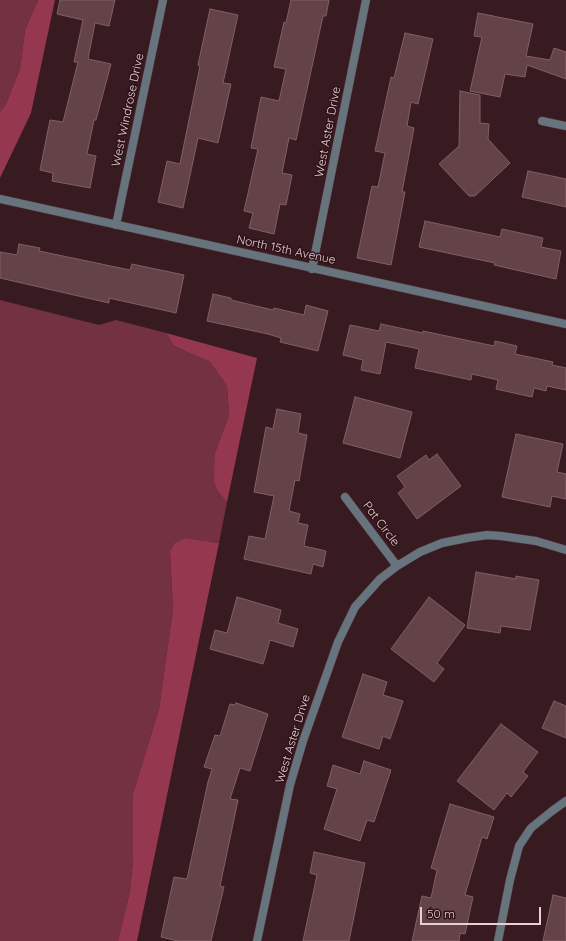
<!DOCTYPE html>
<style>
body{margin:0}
#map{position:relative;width:566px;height:941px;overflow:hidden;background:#381b21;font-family:Quicksand,sans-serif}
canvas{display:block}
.scale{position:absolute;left:420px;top:907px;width:121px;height:18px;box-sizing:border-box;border:2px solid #e5d1d4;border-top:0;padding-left:5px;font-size:12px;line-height:14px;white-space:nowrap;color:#e5d1d4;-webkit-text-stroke:3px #2e1218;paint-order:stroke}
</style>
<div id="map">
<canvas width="566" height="941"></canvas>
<div class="scale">50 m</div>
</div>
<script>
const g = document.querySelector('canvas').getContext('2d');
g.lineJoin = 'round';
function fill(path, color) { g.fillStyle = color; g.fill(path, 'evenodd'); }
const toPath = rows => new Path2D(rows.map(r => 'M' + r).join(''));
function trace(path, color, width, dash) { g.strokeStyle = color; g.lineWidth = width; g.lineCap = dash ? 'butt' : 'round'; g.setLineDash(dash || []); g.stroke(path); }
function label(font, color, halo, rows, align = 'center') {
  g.font = font + ' Quicksand,sans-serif'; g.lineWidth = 3; g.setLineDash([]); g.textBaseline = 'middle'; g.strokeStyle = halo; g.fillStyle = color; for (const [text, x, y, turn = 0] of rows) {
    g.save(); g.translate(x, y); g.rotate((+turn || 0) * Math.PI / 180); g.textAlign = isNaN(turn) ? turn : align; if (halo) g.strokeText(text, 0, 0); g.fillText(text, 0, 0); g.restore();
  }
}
fill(toPath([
 [0,0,38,0,25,30,20,69,6,104,0,112],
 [0,300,99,325,116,320,166,333,174,346,210,362,227,386,229,415,215,453,219,493,227,502,219,543,186,538,170,552,173,609,159,709,133,794,133,859,130,891,118,941,0,941]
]), '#743141');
fill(toPath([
 [38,0,55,0,31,113,0,178,0,112,6,104,20,69,25,30],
 [166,333,257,358,227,502,219,493,214,481,215,453,229,415,227,386,210,362,174,346],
 [186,538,219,543,137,941,118,941,130,891,133,859,133,794,159,709,173,609,170,552,175,543]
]), '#963750');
const building = toPath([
 [60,0,115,0,109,26,95,23,88,59,111,64,96,120,94,120,87,154,96,156,90,188,52,181,53,173,40,170,50,120,63,122,78,62,74,62,83,20,57,14,60,0],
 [291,0,329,0,326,16,323,16,296,140,289,138,282,173,292,175,286,205,280,204,274,234,249,228,253,213,244,211,258,149,251,148,261,97,279,101,286,69,274,67,284,22,286,23,291,0],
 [210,9,238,15,223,83,231,84,218,143,198,138,183,208,158,202,167,161,180,164,200,66,198,65,210,9],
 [478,13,533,24,526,56,550,60,554,48,566,52,566,79,527,65,525,77,505,74,500,97,470,91,482,37,474,36,478,13],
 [405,33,433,39,418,104,411,102,407,126,414,128,402,192,405,192,391,265,357,258,372,186,378,187,385,153,375,151,391,77,394,78,405,33],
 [460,91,480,95,480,123,489,124,488,139,510,163,475,196,469,196,439,164,459,146,460,91],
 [528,171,566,179,566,207,522,197,528,171],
 [425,221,500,237,502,229,543,238,541,247,561,251,556,279,494,265,495,263,419,247,425,221],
 [19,244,40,248,39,251,130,270,132,264,184,275,176,313,109,298,109,303,0,278,0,252,17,255,19,244],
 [213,294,231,298,231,300,273,310,274,308,304,315,306,305,328,311,318,351,280,342,281,338,268,334,207,321,213,294],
 [381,324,423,333,423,331,494,346,495,341,517,346,515,354,553,362,552,365,566,368,566,390,547,386,546,391,534,388,532,397,496,389,498,380,472,374,471,380,415,368,419,349,386,342,380,374,361,370,363,360,343,355,350,325,379,331,381,324],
 [355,397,412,412,400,458,343,443,355,397],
 [277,409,301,414,298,433,307,435,299,481,295,480,289,511,300,514,298,523,308,525,304,546,326,551,323,567,313,564,311,574,244,559,249,536,265,539,274,496,254,492,266,427,273,429,277,409],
 [516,434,563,444,557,472,566,474,566,499,552,496,550,507,502,497,516,434],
 [437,454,461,486,417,519,398,493,405,487,397,476,426,455,429,460,437,454],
 [476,572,516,579,516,576,539,580,530,630,501,626,500,633,467,628,476,572],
 [237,597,281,610,278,623,298,629,293,647,270,640,263,664,210,649,215,630,227,633,237,597],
 [429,597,465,625,437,663,444,669,434,682,391,649,429,597],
 [363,674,387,682,383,695,403,701,390,739,383,736,379,749,342,737,363,674],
 [554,701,566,706,566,738,542,728,554,701],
 [236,703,268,714,250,771,240,768,230,799,238,800,220,886,224,887,211,941,178,941,161,937,174,877,187,879,208,782,212,769,204,767,215,735,220,736,230,704,235,705,236,703],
 [501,724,538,752,523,772,528,776,511,797,507,793,494,810,457,781,501,724],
 [364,761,391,770,374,822,367,820,360,841,324,829,337,789,327,786,333,765,360,774,364,761],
 [450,804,494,817,487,839,482,837,465,895,473,897,465,934,460,933,459,941,412,941,422,896,431,898,437,870,431,868,450,804],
 [314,852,365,863,349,941,303,941,317,875,310,873,314,852],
 [553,895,566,898,566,941,543,941,553,895]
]);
fill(building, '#634248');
trace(building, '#825f65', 1);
const street = toPath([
 [542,121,566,126],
 [0,199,566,324],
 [116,225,163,0],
 [312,269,366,0],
 [345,497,397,566],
 [257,941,290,785,303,741,338,642,355,607,380,579,397,566,420,552,442,543,467,538,487,535,501,536,536,541,566,550],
 [498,941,510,880,519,846,531,828,552,811,566,801]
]);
trace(street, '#54383e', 9);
trace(street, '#67747d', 8);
label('12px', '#e5d1d4', '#2e1218', [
 ["West Windrose Drive",128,110,-78],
 ["West Aster Drive",328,132,-79],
 ["North 15th Avenue",286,250,12],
 ["Pat Circle",381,524,53],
 ["West Aster Drive",293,739,-73]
]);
</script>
